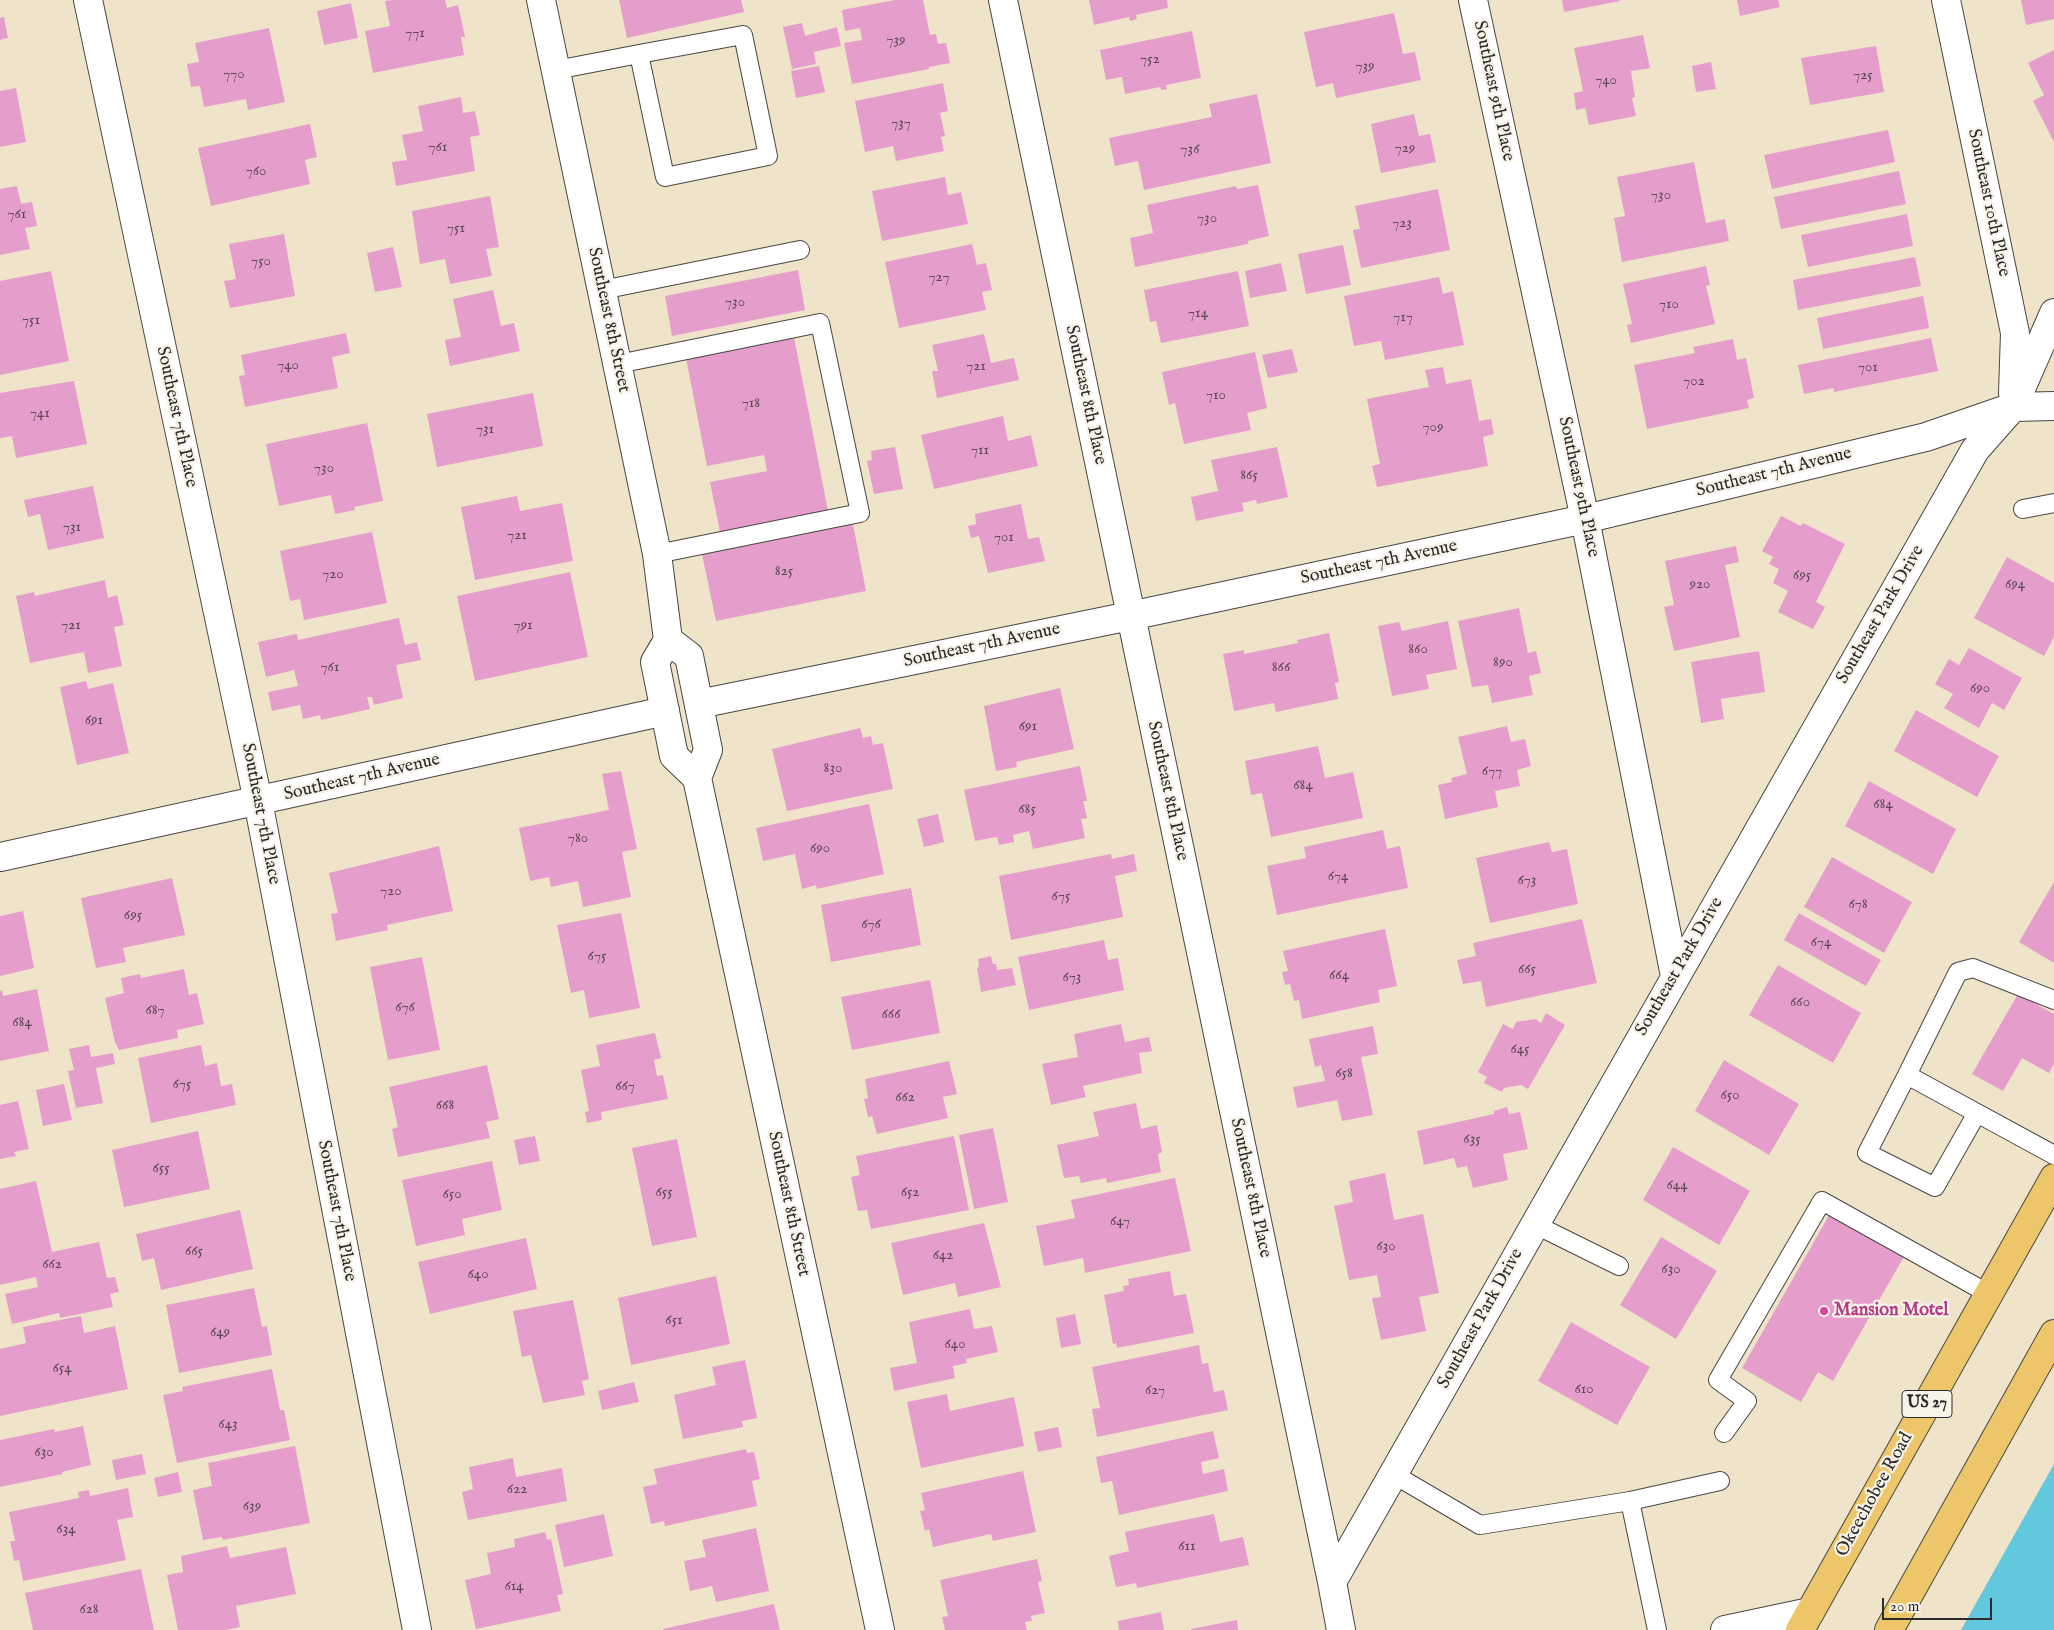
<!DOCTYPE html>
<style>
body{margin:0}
#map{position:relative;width:2054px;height:1630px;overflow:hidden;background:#efe4c9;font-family:"IM FELL English",serif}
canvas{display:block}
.scale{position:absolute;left:1882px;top:1598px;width:110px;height:22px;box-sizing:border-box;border:2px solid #2b2b2b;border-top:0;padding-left:6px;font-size:15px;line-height:18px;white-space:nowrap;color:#2b2b2b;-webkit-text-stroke:4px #f7f3e8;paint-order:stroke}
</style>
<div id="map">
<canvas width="2054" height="1630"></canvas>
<div class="scale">20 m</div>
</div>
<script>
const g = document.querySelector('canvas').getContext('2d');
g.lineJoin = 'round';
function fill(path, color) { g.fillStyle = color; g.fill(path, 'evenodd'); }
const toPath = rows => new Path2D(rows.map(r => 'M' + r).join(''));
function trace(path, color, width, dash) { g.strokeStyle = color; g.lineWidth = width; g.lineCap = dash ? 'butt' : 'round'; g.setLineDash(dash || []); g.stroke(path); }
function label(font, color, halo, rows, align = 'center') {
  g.font = font + ' "IM FELL English",serif'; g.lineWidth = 4.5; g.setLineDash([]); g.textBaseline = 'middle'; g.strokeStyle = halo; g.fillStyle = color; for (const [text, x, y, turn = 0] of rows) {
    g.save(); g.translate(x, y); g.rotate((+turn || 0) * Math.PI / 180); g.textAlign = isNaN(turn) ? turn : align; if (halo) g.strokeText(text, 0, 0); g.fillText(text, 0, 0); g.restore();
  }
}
fill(toPath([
 [2054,1464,2054,1630,1961,1630]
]), '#61c8de');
fill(toPath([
 [392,0,445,0,447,8,458,5,465,37,461,37,464,55,373,73,365,31,390,26,385,1],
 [619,0,741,0,744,12,627,38],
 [895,0,923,0,930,35,936,34,938,44,946,43,950,63,929,67,929,69,852,84,844,43,862,40,860,28,845,31,842,10],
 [1089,0,1167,0,1168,8,1136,15,1137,19,1130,21,1129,17,1094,25],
 [1562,0,1619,0,1620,1,1564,12],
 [1737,0,1778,0,1780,7,1740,16],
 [2021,0,2054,0,2054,19,2026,25],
 [351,3,358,38,324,45,317,11],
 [1394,13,1403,54,1415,52,1421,80,1336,98,1333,83,1316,87,1304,32],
 [4,17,8,38,0,40,0,18],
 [802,23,805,36,837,27,841,46,814,52,816,64,792,69,783,27],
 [269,28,285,102,248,110,246,99,204,107,200,86,191,87,187,64,199,62,195,43],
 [1192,31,1201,78,1166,85,1167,89,1161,90,1160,87,1125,94,1122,77,1106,80,1100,50],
 [1643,35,1650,68,1631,71,1635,97,1632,98,1636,116,1589,125,1585,108,1576,110,1574,93,1583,91,1574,48],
 [1876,46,1884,92,1810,105,1801,58],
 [2054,50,2054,142,2033,101,2044,95,2028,63],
 [1711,62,1716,89,1696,92,1692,66],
 [819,66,825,92,796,98,791,71],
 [943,83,948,111,940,113,945,136,941,137,944,151,896,161,893,146,865,152,855,101],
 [16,88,26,142,0,147,0,91],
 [1257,94,1271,163,1144,190,1138,161,1115,166,1109,138,1212,117,1209,104],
 [461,97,463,113,475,111,480,135,470,137,475,171,396,186,392,162,407,160,402,135,423,131,418,106],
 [1414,114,1419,136,1430,134,1436,162,1381,173,1371,124],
 [310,124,317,157,305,160,310,184,211,206,198,148],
 [1888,130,1895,162,1772,189,1764,155],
 [1694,162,1706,223,1725,219,1729,241,1622,262,1614,218,1625,216,1617,177],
 [1899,171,1906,204,1781,229,1774,197],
 [945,177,948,195,961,192,968,224,882,241,872,191],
 [1258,185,1269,236,1248,241,1248,244,1135,267,1130,238,1153,233,1147,205,1236,186,1237,189],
 [17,186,21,204,32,202,37,226,25,228,30,249,0,255,0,189],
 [1438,189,1450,250,1361,268,1353,230,1360,229,1355,206],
 [490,196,499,247,486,249,492,276,450,284,445,259,420,264,412,211],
 [1907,214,1913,246,1808,267,1801,235],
 [284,234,295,296,230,308,224,281,236,279,229,244],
 [972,244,977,265,986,263,992,290,982,292,986,310,899,328,885,262],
 [1343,245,1351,285,1306,294,1298,254],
 [393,247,402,287,375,292,367,253],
 [1915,257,1921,286,1798,310,1793,280],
 [1281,263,1287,291,1250,298,1245,271],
 [1706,266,1710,285,1706,286,1715,324,1631,343,1627,325,1632,324,1623,284],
 [798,270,805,310,672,336,665,296],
 [51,271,69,361,0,375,0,281],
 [1238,271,1249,326,1161,343,1156,321,1150,322,1144,290],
 [1439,277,1443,294,1453,291,1464,345,1385,360,1381,341,1354,346,1344,296],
 [493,290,501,326,514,323,520,351,450,366,445,340,461,337,453,299],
 [1923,296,1929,328,1823,349,1817,318],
 [793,332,828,511,720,532,710,482,767,471,764,455,707,466,685,353],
 [346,333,350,353,332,357,338,388,245,407,239,376,245,375,241,355],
 [984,334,991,363,1014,358,1019,380,937,398,932,371,938,371,932,345],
 [1931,338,1938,371,1834,392,1833,388,1804,394,1798,365],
 [1733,339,1737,360,1746,358,1754,398,1747,400,1749,408,1647,429,1634,365,1695,353,1693,347],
 [1292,349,1298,372,1268,378,1262,355],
 [1255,352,1267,408,1247,413,1251,430,1184,444,1175,403,1169,405,1162,372],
 [1443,367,1446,384,1471,379,1479,421,1491,419,1494,434,1483,437,1488,466,1377,487,1372,466,1380,464,1367,399,1429,387,1425,370],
 [74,381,87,444,16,458,12,436,0,438,0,393],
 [533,393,543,446,437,467,427,414],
 [1003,416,1008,441,1031,435,1038,466,934,489,921,435],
 [367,423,383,501,354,507,355,510,335,514,331,495,279,506,266,444],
 [895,447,903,489,874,494,867,461,872,460,871,451],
 [1277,447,1288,497,1257,504,1256,500,1242,503,1244,511,1196,521,1191,497,1218,491,1211,460],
 [93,486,104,538,48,550,40,514,28,517,24,500],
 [517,496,520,511,562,503,573,561,475,580,461,507],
 [1021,504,1028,539,1039,537,1045,561,988,573,979,536,971,538,968,526,976,524,975,514],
 [1781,516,1801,526,1803,523,1845,544,1816,602,1825,607,1813,629,1778,612,1788,591,1773,583,1779,569,1769,564,1773,557,1762,551],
 [853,524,866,591,716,621,702,554],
 [372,532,387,603,304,620,300,599,290,601,280,551],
 [1736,546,1739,562,1725,565,1740,637,1674,651,1664,607,1674,605,1665,561],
 [2007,557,2054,583,2054,637,2044,656,1974,618],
 [570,572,588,657,475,681,457,596],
 [105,580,108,598,117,595,124,625,114,627,122,666,88,673,84,652,30,663,16,596,34,592,35,596],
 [1519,608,1528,653,1536,651,1541,673,1529,676,1533,695,1492,703,1488,685,1472,687,1458,621],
 [399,618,405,645,417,642,421,660,396,665,403,698,374,705,372,697,367,697,370,709,321,720,320,715,303,719,300,705,272,711,268,692,298,686,294,670,266,677,258,642,297,634,298,640],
 [1448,621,1457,669,1426,675,1429,689,1392,696,1378,626,1399,622,1402,631],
 [1329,633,1339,682,1335,683,1338,699,1276,712,1274,703,1234,711,1223,654,1244,650,1244,654,1298,643,1297,640],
 [1969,648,2022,678,2004,710,1992,703,1979,728,1944,708,1953,694,1935,684,1949,659,1959,665],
 [1759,651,1765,692,1721,699,1724,719,1701,723,1691,662],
 [86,681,88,689,113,683,129,753,77,765,60,687],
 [1060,688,1074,749,1016,762,1017,767,996,771,984,706],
 [1916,710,1999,756,1977,797,1894,751],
 [1507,726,1511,742,1525,739,1531,766,1517,770,1520,786,1495,791,1498,807,1445,819,1438,785,1452,782,1451,778,1467,774,1458,737],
 [860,728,863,738,871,736,873,745,883,743,893,789,787,811,772,749],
 [1318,746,1325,778,1353,772,1363,818,1271,837,1262,793,1251,795,1245,761],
 [1080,766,1087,801,1083,801,1087,818,1081,819,1085,838,1033,849,1029,831,1013,835,1014,842,999,845,997,837,975,841,964,790],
 [621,771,637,849,622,852,631,897,583,907,578,881,551,887,549,877,530,881,519,828,609,810,602,774],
 [1869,781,1956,829,1933,874,1845,826],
 [869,804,884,874,817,889,816,885,802,889,795,854,763,861,756,828],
 [938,814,944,842,924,847,917,819],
 [1383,830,1387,849,1400,846,1408,888,1277,915,1267,866,1306,858,1304,847],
 [1549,842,1552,852,1567,849,1578,904,1490,923,1476,858],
 [439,846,453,911,387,925,388,930,336,941,331,914,338,913,329,873],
 [1111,854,1112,859,1134,854,1137,871,1115,876,1123,917,1011,940,999,876],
 [1832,857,1912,902,1884,953,1804,907],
 [172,878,185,935,123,948,126,962,96,968,81,898],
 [2054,882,2054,963,2019,942],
 [911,888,921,945,831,962,821,905],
 [23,911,34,968,0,976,0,916],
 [621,913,640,1008,589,1018,584,990,571,993,557,925],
 [1799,913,1881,960,1866,986,1784,940],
 [1582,919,1597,983,1486,1007,1481,981,1463,984,1457,960,1476,956,1473,943],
 [1385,929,1397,986,1378,990,1380,1002,1302,1019,1299,1000,1294,1001,1290,984,1285,985,1282,972,1288,971,1283,951],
 [1104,940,1108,960,1118,958,1124,990,1029,1010,1018,957],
 [991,956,993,964,996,964,997,970,1012,968,1016,985,981,992,977,968,979,967,978,959],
 [422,957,440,1050,388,1060,370,967],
 [1778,965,1861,1013,1833,1063,1749,1015],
 [184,969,189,995,197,993,204,1024,177,1030,178,1038,119,1050,115,1042,105,998,124,993,121,978,140,974,141,978],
 [930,980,940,1033,852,1050,841,997],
 [37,989,49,1051,0,1061,0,991,2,990,3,996],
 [2018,994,2054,1014,2054,1064,2049,1073,2022,1058,2003,1091,1972,1074],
 [1546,1013,1565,1025,1528,1089,1521,1085,1504,1088,1502,1092,1484,1083,1487,1077,1478,1072,1503,1024,1513,1029,1516,1022,1535,1019,1541,1023],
 [1121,1024,1125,1042,1149,1037,1152,1051,1139,1053,1142,1073,1083,1086,1086,1097,1051,1105,1042,1064,1078,1057,1074,1034],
 [1373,1026,1378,1054,1361,1057,1373,1115,1342,1121,1337,1100,1297,1108,1293,1087,1325,1081,1321,1065,1315,1067,1309,1039],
 [655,1033,661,1058,654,1060,657,1076,663,1075,668,1099,601,1112,602,1120,587,1123,585,1112,589,1111,581,1070,600,1066,596,1045],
 [89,1045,91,1057,113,1053,115,1064,96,1068,103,1103,76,1108,68,1071,74,1070,69,1049],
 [201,1045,205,1066,217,1063,221,1086,232,1084,236,1105,151,1123,138,1058],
 [1724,1060,1799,1104,1769,1155,1695,1111],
 [949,1061,957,1094,943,1097,948,1118,877,1134,872,1116,868,1117,864,1099,868,1098,865,1079],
 [487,1065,499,1119,486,1122,490,1138,398,1157,392,1129,398,1127,389,1087],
 [64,1084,72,1120,43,1126,36,1090],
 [18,1101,29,1149,14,1152,16,1156,0,1159,0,1105],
 [1136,1103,1141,1129,1157,1125,1162,1152,1158,1154,1161,1172,1107,1183,1106,1178,1081,1183,1079,1176,1064,1178,1057,1145,1099,1136,1093,1112],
 [1507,1107,1509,1114,1520,1112,1528,1149,1503,1154,1508,1180,1473,1188,1467,1166,1457,1168,1454,1158,1424,1165,1417,1131,1494,1114,1494,1111],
 [993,1128,1008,1202,974,1209,959,1135],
 [198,1131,210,1189,124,1207,112,1150],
 [535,1136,540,1161,519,1165,514,1140],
 [954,1136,969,1210,871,1229,867,1210,858,1211,851,1177,860,1175,856,1156],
 [677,1139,697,1237,652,1246,632,1148],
 [1673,1147,1750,1191,1719,1245,1643,1200],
 [492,1161,502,1210,462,1219,465,1235,416,1246,402,1180],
 [1385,1173,1394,1220,1423,1214,1439,1293,1419,1297,1426,1331,1381,1340,1372,1298,1381,1297,1377,1275,1349,1280,1334,1206,1353,1202,1349,1181],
 [1175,1178,1191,1251,1085,1273,1083,1258,1044,1266,1036,1226,1075,1218,1071,1200],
 [36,1181,52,1252,99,1242,107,1278,115,1277,119,1292,110,1294,113,1307,60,1318,59,1313,12,1324,5,1294,38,1287,36,1277,0,1285,0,1189],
 [240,1210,253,1269,161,1290,154,1258,142,1261,136,1234],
 [1832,1210,1906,1253,1833,1381,1818,1372,1801,1402,1742,1368],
 [984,1223,1001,1287,958,1297,955,1283,903,1295,891,1243],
 [1661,1237,1717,1271,1676,1339,1620,1305],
 [526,1238,537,1289,430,1314,418,1262],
 [1170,1271,1174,1296,1186,1294,1194,1333,1117,1348,1116,1343,1113,1344,1104,1295,1124,1291,1123,1286,1129,1285,1128,1279],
 [716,1276,730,1344,631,1365,618,1298],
 [254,1288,262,1327,267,1326,272,1355,179,1373,166,1305],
 [573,1300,589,1379,582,1381,585,1395,543,1403,531,1355,522,1357,513,1311],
 [970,1309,974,1329,992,1326,998,1352,966,1359,967,1363,953,1366,955,1378,894,1391,890,1368,917,1363,909,1322],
 [1075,1314,1081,1344,1061,1348,1056,1318],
 [81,1316,84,1333,115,1326,128,1389,0,1416,0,1349,26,1343,23,1327],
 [1571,1322,1650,1367,1617,1425,1538,1381],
 [1199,1345,1202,1364,1208,1363,1214,1392,1224,1390,1228,1410,1097,1437,1092,1409,1100,1408,1092,1367],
 [745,1360,757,1418,742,1421,743,1427,683,1439,674,1395,716,1385,712,1367],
 [272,1369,280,1410,284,1410,290,1440,177,1463,163,1395,183,1391,182,1387],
 [634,1382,639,1402,602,1410,598,1391],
 [947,1394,950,1411,1014,1397,1024,1446,921,1468,907,1402],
 [83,1426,91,1465,62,1472,63,1474,0,1487,0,1440,54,1429,55,1432],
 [1058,1427,1062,1447,1038,1452,1034,1432],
 [1213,1431,1219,1458,1201,1462,1203,1474,1224,1469,1228,1491,1119,1515,1112,1481,1101,1483,1096,1457],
 [295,1446,310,1523,223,1540,222,1537,203,1540,193,1490,212,1486,208,1463],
 [746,1449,747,1453,754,1452,760,1479,752,1481,757,1506,665,1526,664,1521,651,1524,643,1487,657,1484,654,1469],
 [142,1454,146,1474,116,1480,112,1460],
 [513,1458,516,1477,562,1468,567,1501,468,1520,462,1492,473,1489,469,1467],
 [1023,1471,1036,1532,993,1541,991,1534,933,1547,929,1529,925,1531,920,1511,925,1510,921,1493],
 [178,1472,182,1492,158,1497,154,1478],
 [128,1488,133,1517,117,1520,126,1560,23,1581,19,1560,14,1561,10,1541,15,1541,9,1512,79,1498,78,1492,89,1490,90,1496],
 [604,1514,613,1556,564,1567,555,1525],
 [1214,1514,1220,1542,1243,1537,1249,1565,1137,1588,1136,1583,1116,1587,1109,1556,1129,1551,1125,1532],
 [756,1528,769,1591,716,1602,712,1586,690,1591,684,1561,706,1557,702,1540],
 [545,1532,547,1540,551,1539,563,1594,557,1595,561,1611,476,1629,465,1580,491,1574,487,1553,515,1547,514,1539],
 [227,1546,230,1558,286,1547,296,1594,236,1606,240,1627,226,1630,178,1630,167,1575,183,1572,181,1556],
 [1037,1559,1042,1581,1038,1582,1045,1613,1031,1616,1032,1621,1025,1622,1027,1630,945,1630,942,1617,948,1616,940,1580],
 [141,1569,154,1630,33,1630,25,1593],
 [774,1604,780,1630,663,1630,663,1629],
 [1161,1612,1164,1630,1119,1630,1118,1621],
 [1237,1620,1238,1630,1191,1630,1191,1629]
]), '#e59ecb');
const service = toPath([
 [556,70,639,54,743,35,768,156,665,177,639,54],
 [602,290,800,250],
 [618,364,820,323,860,513,657,554],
 [2023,509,2054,503],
 [1907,1075,1958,972,1973,968,2054,1000],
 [1977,1113,1935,1187,1867,1153,1907,1075,2054,1155],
 [1534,1224,1619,1266],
 [1724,1433,1747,1401,1718,1380,1822,1201,1989,1294],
 [1393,1474,1480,1525,1630,1501,1657,1630],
 [1630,1501,1720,1481]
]);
const minor = toPath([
 [88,0,258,801,417,1630],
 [1003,0,1332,1582],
 [1473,0,1585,519,1675,976],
 [1946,0,2015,333,2013,393],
 [699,704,1130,616,1585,519,1926,437,2013,407,2054,406],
 [0,857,665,711],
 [1341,1630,1332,1582,1975,450,2013,407,2054,313]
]);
const tertiary = toPath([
 [541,0,657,554,668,640,655,662,674,756,697,778],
 [668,640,689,656,708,750,697,778,880,1630],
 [1725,1630,1810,1612]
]);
const trunk = toPath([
 [1800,1630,2054,1178],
 [1889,1630,2054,1334]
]);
trace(service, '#484743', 20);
trace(minor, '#484743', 30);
trace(tertiary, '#484743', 30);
trace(trunk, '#484743', 30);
trace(service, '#fff', 18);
trace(minor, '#fff', 28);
trace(tertiary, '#fff', 28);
trace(trunk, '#ecc669', 28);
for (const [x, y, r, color] of [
 [1824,1311,5,"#d1479c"]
]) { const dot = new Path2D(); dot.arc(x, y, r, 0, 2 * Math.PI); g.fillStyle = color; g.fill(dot); trace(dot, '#f7f3e8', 2); }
label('15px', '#5a4853', null, [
 ["771",415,34],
 ["739",896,41],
 ["752",1150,60],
 ["739",1365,67],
 ["770",234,75],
 ["725",1863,76],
 ["740",1606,81],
 ["737",901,124],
 ["761",438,148],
 ["729",1405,149],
 ["736",1190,150],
 ["760",256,172],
 ["730",1661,196],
 ["761",17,215],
 ["730",1207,219],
 ["723",1402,224],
 ["751",456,229],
 ["750",261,262],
 ["727",939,278],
 ["730",735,303],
 ["710",1669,305],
 ["714",1198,314],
 ["717",1403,318],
 ["751",31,321],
 ["740",288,366],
 ["721",976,367],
 ["701",1868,368],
 ["702",1694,382],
 ["710",1216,396],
 ["718",751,404],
 ["741",40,414],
 ["709",1433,428],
 ["731",485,430],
 ["711",980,451],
 ["730",324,469],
 ["865",1249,476],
 ["731",72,528],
 ["721",517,536],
 ["701",1004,538],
 ["825",784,572],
 ["720",333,575],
 ["695",1802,576],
 ["920",1700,585],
 ["694",2015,585],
 ["721",71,626],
 ["791",523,626],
 ["860",1418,650],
 ["890",1503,663],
 ["761",330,668],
 ["866",1281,668],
 ["690",1980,689],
 ["691",94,721],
 ["691",1028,727],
 ["830",833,769],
 ["677",1492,772],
 ["684",1303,786],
 ["684",1883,805],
 ["685",1027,810],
 ["780",578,839],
 ["690",820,849],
 ["674",1338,877],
 ["673",1527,881],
 ["720",391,892],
 ["675",1061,897],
 ["678",1858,905],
 ["695",133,916],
 ["676",871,925],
 ["674",1821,943],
 ["675",597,957],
 ["665",1527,970],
 ["664",1339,976],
 ["673",1072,978],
 ["660",1800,1003],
 ["676",405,1008],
 ["687",155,1011],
 ["666",891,1015],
 ["684",22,1023],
 ["645",1520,1050],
 ["658",1344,1074],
 ["675",182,1085],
 ["667",625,1087],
 ["650",1730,1096],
 ["662",905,1098],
 ["668",445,1106],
 ["635",1472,1140],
 ["655",161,1169],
 ["644",1677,1186],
 ["655",664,1193],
 ["652",910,1193],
 ["650",452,1195],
 ["647",1120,1222],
 ["630",1386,1247],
 ["665",194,1252],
 ["642",943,1256],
 ["662",52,1265],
 ["630",1671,1270],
 ["640",478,1275],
 ["651",674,1321],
 ["649",220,1333],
 ["640",955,1345],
 ["654",62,1369],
 ["610",1584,1390],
 ["627",1155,1391],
 ["643",228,1425],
 ["630",44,1453],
 ["622",517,1490],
 ["639",252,1507],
 ["634",66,1530],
 ["611",1187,1547],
 ["614",514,1587],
 ["628",89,1610]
]);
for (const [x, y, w] of [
 [1927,1404,50]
]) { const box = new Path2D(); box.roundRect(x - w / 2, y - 13.5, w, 27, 4); g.fillStyle = '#f7f3e8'; g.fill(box); trace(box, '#2b2b2b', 1); }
label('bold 16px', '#2b2b2b', null, [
 ["US 27",1927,1404]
]);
label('18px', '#2b2b2b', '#f7f3e8', [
 ["Southeast 9th Place",1493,91,78],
 ["Southeast 10th Place",1988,203,78],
 ["Southeast 8th Street",608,320,78],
 ["Southeast 8th Place",1085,395,78],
 ["Southeast 7th Place",176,417,78],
 ["Southeast 7th Avenue",1774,473,-14],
 ["Southeast 9th Place",1578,487,78],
 ["Southeast 7th Avenue",1379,563,-12],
 ["Southeast Park Drive",1881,615,-60],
 ["Southeast 7th Avenue",982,646,-12],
 ["Southeast 7th Avenue",362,778,-13],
 ["Southeast 8th Place",1167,791,78],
 ["Southeast 7th Place",260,814,79],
 ["Southeast Park Drive",1680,967,-60],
 ["Southeast 8th Place",1250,1188,78],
 ["Southeast 8th Street",788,1204,78],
 ["Southeast 7th Place",336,1211,79],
 ["Southeast Park Drive",1481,1319,-61],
 ["Okeechobee Road",1875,1495,-61]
]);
label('bold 18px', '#b23c85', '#f7f3e8', [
 ["Mansion Motel",1834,1311]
], 'left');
</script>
